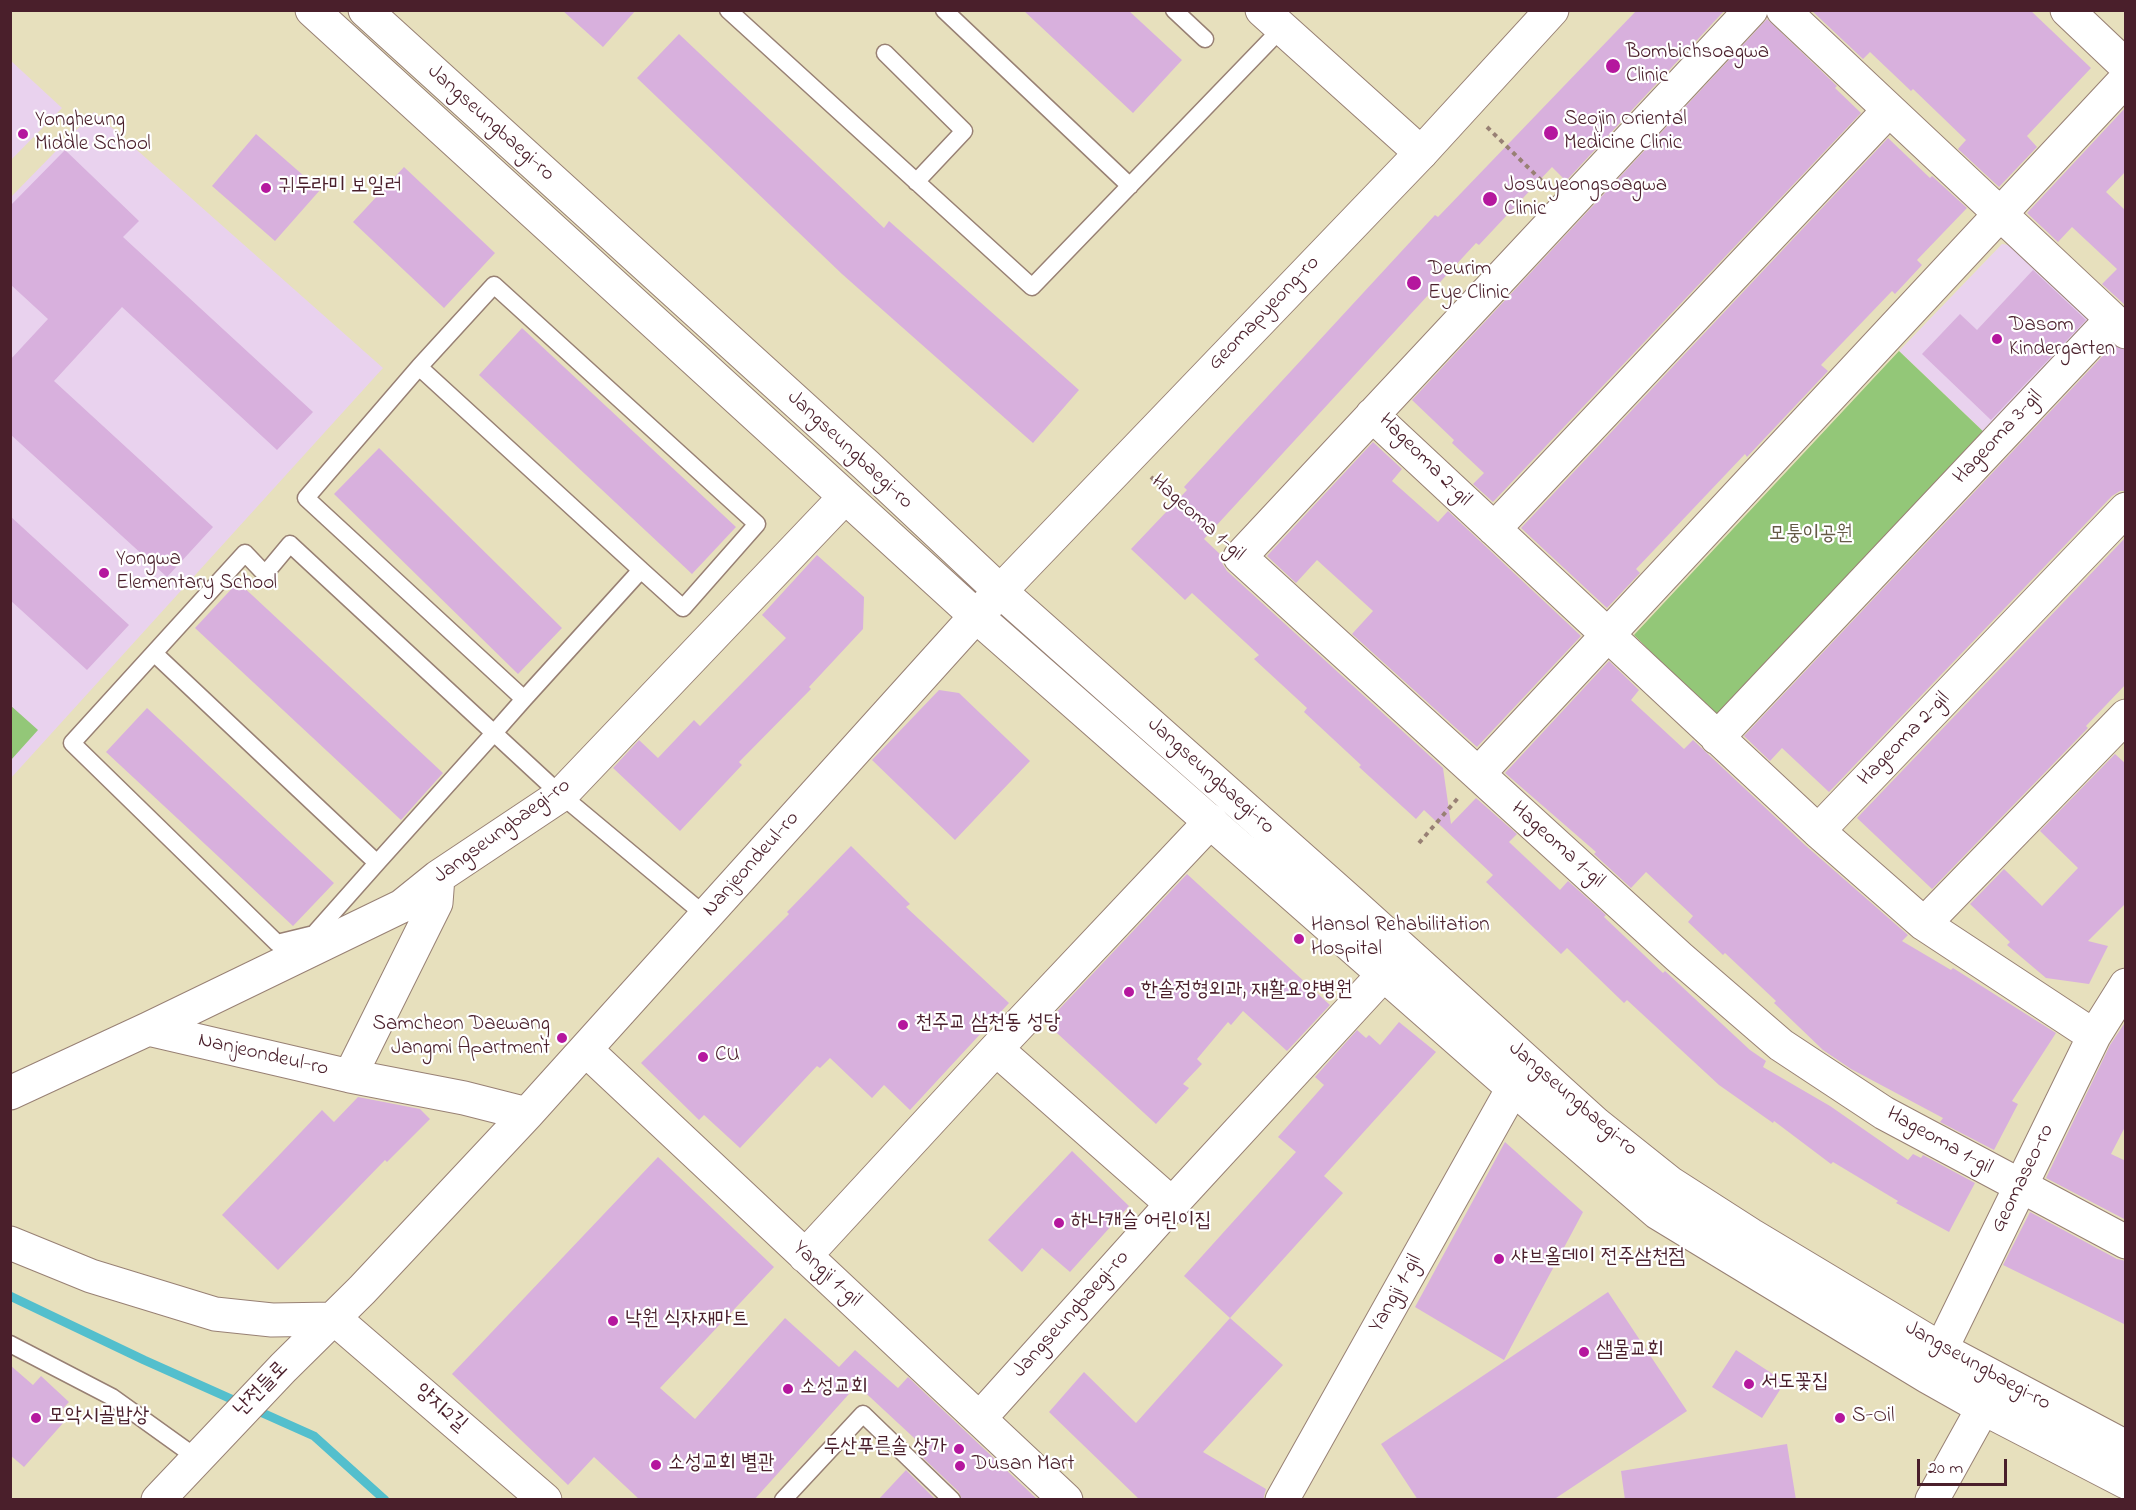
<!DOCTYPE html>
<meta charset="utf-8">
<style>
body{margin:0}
#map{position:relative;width:2136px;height:1510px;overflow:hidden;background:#e7e0bd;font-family:"Indie Flower",sans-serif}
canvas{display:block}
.frame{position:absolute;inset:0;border:12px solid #4a1f2b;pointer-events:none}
.scale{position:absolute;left:1917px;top:1459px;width:90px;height:27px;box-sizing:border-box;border:3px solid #4a1f2b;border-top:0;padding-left:8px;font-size:18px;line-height:21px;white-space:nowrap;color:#4a1f2b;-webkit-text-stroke:4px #fff;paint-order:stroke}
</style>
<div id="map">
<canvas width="2136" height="1510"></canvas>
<div class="frame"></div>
<div class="scale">20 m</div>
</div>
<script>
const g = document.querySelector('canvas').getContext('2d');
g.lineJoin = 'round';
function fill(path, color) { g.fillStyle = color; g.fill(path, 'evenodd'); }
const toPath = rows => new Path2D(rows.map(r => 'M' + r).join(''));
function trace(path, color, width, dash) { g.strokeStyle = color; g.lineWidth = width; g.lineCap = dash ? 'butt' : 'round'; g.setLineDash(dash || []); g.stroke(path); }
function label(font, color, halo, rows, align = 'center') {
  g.font = font + ' "Indie Flower","Poor Story",sans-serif'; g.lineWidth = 4.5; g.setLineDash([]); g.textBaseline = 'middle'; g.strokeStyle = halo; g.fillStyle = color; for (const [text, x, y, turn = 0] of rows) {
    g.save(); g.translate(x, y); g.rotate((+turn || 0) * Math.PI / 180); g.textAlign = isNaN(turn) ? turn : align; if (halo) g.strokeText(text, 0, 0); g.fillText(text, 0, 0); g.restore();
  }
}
fill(toPath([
 [10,60,62,108,11,160,10,160],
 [94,112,383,368,11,778,11,197],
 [2002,244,2021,247,2095,316,1989,437,1899,351]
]), '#e9d2ee');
fill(toPath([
 [1899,351,1989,437,1722,722,1634,635],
 [10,705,38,730,11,760,10,760]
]), '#93c778');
trace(toPath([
 [10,1296,144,1360,314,1436,385,1500]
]), '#53bfcd', 9);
fill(toPath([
 [562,10,636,10,603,47],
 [1023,10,1128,10,1182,60,1133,113],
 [1637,10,1725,10,1566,181,1552,167,1479,245,1476,243,1204,539,1222,556,1222,563,1227,571,1443,768,1451,824,1476,798,1517,834,1509,842,1560,890,1568,881,1606,915,1604,917,1663,973,1665,971,1750,1050,1766,1061,1763,1067,1830,1106,1908,1160,1913,1154,1921,1158,1923,1155,1975,1183,1949,1232,1896,1203,1898,1201,1833,1162,1831,1164,1774,1121,1773,1123,1719,1085,1627,1000,1624,1003,1567,948,1561,954,1486,882,1493,875,1424,810,1416,819,1359,767,1361,765,1304,712,1307,708,1254,659,1259,655,1192,593,1185,600,1131,549,1187,490,1184,487,1435,215,1438,217],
 [1811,10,2030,10,2091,68,2027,136,2037,147,1999,187,1958,149,1966,140,1913,89,1911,91,1870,52,1863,59],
 [1767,19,1837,86,1835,88,1861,113,1493,502,1473,484,1484,473,1452,443,1454,440,1412,400],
 [679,34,884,228,889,221,1079,390,1033,443,842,274,637,78],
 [2126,107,2126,171,2106,192,2126,211,2126,306,2102,284,2117,269,2072,227,2058,242,2027,213],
 [256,134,320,190,275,241,212,186],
 [1888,138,1930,178,1932,176,1967,208,1917,260,1922,265,1895,294,1892,291,1821,365,1828,371,1747,457,1745,454,1636,569,1640,573,1607,608,1521,528],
 [65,150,139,221,123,237,313,412,277,450,122,307,54,381,213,527,167,577,10,434,10,360,48,319,10,284,10,206],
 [404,167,495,253,444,308,353,222],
 [2033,270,2086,320,1991,420,1922,354,1960,314,1977,330],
 [522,328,736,527,692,574,479,375],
 [2113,345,2126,350,2126,491,2120,491,2112,496,1829,792,1782,748,1770,761,1744,736],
 [1373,442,1402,469,1392,481,1438,522,1448,511,1581,636,1477,747,1352,634,1373,611,1317,560,1296,583,1267,556],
 [379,448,562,628,518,674,334,494],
 [10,516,129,625,87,670,10,600],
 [2126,537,2126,684,2086,726,2088,728,1932,889,1857,818],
 [817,555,864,597,863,629,809,687,811,689,739,762,742,765,680,831,613,768,639,740,658,758,694,720,700,726,786,638,762,615],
 [238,582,443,773,401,820,195,628],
 [1609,661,1639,690,1631,700,1684,749,1693,740,1805,845,1908,935,1902,941,1951,970,1953,968,2056,1033,2012,1101,2018,1104,1994,1150,1940,1122,1943,1118,1851,1069,1823,1050,1774,1003,1776,1001,1725,953,1723,955,1688,922,1693,916,1646,872,1631,888,1594,854,1596,852,1505,773],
 [939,690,959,693,1030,761,955,840,872,760],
 [147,708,334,883,293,926,106,752],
 [2115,754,2126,764,2126,903,2088,941,2108,946,2089,984,2046,978,2007,945,2010,942,1970,904,2004,869,2042,906,2078,868,2040,831],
 [851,846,910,904,906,907,1009,1003,910,1110,884,1085,872,1098,830,1058,820,1068,817,1066,740,1148,704,1115,699,1120,641,1063,789,914,787,912],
 [1187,874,1330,1005,1287,1051,1243,1011,1231,1025,1228,1022,1197,1059,1202,1064,1183,1084,1189,1088,1156,1124,1046,1023],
 [2126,1021,2126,1125,2111,1154,2126,1161,2126,1220,2046,1178,2110,1045],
 [1399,1022,1436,1052,1324,1176,1343,1193,1230,1318,1184,1276,1296,1152,1278,1137,1324,1085,1315,1077,1357,1030,1366,1038,1369,1035,1380,1045],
 [358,1097,420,1109,430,1119,387,1162,385,1160,278,1270,222,1215,322,1110,334,1122],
 [1505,1142,1583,1212,1504,1360,1415,1307],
 [1072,1151,1129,1206,1070,1272,1042,1248,1022,1272,988,1240],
 [658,1157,774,1267,660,1388,695,1419,785,1318,839,1367,855,1350,898,1388,908,1377,1038,1500,962,1500,959,1492,920,1455,926,1449,857,1385,754,1500,640,1500,594,1457,568,1485,452,1374],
 [2030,1212,2117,1259,2126,1261,2126,1325,2003,1265],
 [1608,1292,1687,1411,1553,1500,1418,1500,1381,1444],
 [1230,1318,1283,1365,1203,1452,1266,1489,1263,1500,1140,1500,1049,1412,1084,1372,1136,1423],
 [1736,1350,1785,1382,1762,1418,1712,1387],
 [10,1365,33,1385,41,1376,69,1402,57,1415,64,1422,24,1467,10,1455],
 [1787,1444,1796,1500,1625,1500,1621,1471],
 [906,1470,936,1500,878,1500]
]), '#d8b0dd');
const service = toPath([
 [728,10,1032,287,1281,29],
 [944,10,1130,186],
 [1174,10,1205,39],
 [885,53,964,131,916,182],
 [419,367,494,285,757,524,683,608,641,570],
 [154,653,377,863],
 [524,699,306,498,419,367,641,570,524,699,494,733,377,863,314,934,277,943,72,743,245,553,265,574,290,544,494,733,561,795,706,916],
 [10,1344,112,1397,197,1458],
 [783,1500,863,1414,952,1500]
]);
const minor = toPath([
 [1262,10,1421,153],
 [1751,10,1240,557,1679,957,1781,1045,1884,1113,2126,1242],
 [1783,10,2126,332],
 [2067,10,2126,66],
 [1372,415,1818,831,1924,924,2094,1036],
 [1494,529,1889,110],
 [1717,738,2112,319],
 [1478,774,2126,79],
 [1818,831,2126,509],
 [1924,924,2126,716],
 [148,1029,350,1076,464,1098,527,1114],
 [996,1049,1172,1204],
 [586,1050,1066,1500],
 [350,1076,436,903,438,877],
 [10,1093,148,1029,402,906,438,877,561,795,845,497],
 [10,1243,91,1276,215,1314,272,1320,335,1319,545,1500],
 [805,1256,996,1049,1211,821],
 [1929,1374,2094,1036,2126,985],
 [980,1418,1172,1204,1383,975],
 [158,1500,283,1368,362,1290,527,1114,976,616],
 [1282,1500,1513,1088],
 [1932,1500,1983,1408]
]);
const tertiary = toPath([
 [312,10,976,616,1513,1088,1658,1213,1928,1377,1983,1408,2126,1482],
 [365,10,866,465,1000,591,1354,905,1596,1124,1670,1183,1751,1235,1941,1349,2126,1447],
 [985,607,1421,153,1552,10]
]);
trace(service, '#988074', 19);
trace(minor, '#988074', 35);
trace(tertiary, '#988074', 35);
trace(toPath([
 [1487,127,1546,185],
 [1151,477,1217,537],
 [1419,843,1458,798]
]), '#988074', 4, [4.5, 4.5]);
trace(service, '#fff', 16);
trace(minor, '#fff', 33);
trace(tertiary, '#fff', 33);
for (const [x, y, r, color] of [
 [1613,66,8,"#b5179e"],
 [1551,133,8,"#b5179e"],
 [23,134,6,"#b5179e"],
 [266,188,6,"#b5179e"],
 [1490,199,8,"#b5179e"],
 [1414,283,8,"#b5179e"],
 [1997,339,6,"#b5179e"],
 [104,573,6,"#b5179e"],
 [1299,939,6,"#b5179e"],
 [1129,992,6,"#b5179e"],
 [903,1025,6,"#b5179e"],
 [562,1038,6,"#b5179e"],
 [703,1057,6,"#b5179e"],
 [1059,1223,6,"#b5179e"],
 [1499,1259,6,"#b5179e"],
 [613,1321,6,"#b5179e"],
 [1584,1352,6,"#b5179e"],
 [1749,1384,6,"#b5179e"],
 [788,1389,6,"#b5179e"],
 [36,1418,6,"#b5179e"],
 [1840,1418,6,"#b5179e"],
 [959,1449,6,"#b5179e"],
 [656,1465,6,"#b5179e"],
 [960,1466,6,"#b5179e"]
]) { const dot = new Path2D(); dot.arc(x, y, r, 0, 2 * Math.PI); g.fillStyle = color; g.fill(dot); trace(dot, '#fff', 2); }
label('21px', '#4a1f2b', '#fff', [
 ["Bombichsoagwa",1626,54],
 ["Clinic",1626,78],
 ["Seojin Oriental",1564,121],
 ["Medicine Clinic",1564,145],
 ["Yongheung",35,122],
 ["Middle School",35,146],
 ["Josuyeongsoagwa",1504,187],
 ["Clinic",1504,211],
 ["귀두라미 보일러",278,188],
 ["Deurim",1428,271],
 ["Eye Clinic",1428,295],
 ["Dasom",2009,327],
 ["Kindergarten",2009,351],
 ["Yongwa",116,561],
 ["Elementary School",116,585],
 ["Hansol Rehabilitation",1311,927],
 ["Hospital",1311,951],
 ["한솔정형외과, 재활요양병원",1141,992],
 ["천주교 삼천동 성당",915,1025],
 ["Samcheon Daewang",550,1026,"right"],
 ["Jangmi Apartment",550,1050,"right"],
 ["CU",715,1057],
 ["하나캐슬 어린이집",1071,1223],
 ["샤브올데이 전주삼천점",1511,1259],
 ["낙원 식자재마트",625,1321],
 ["샘물교회",1596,1352],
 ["서도꽃집",1761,1384],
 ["소성교회",800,1389],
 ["모악시골밥상",48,1418],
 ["S-Oil",1852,1418],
 ["두산푸른솔 상가",947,1449,"right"],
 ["소성교회 별관",668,1465],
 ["Dusan Mart",972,1466]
], 'left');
label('21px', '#4a1f2b', '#fff', [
 ["Jangseungbaegi-ro",490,124,42],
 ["Geomapyeong-ro",1265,314,-46],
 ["Hageoma 3-gil",1999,438,-47],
 ["Jangseungbaegi-ro",849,451,43],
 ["Hageoma 2-gil",1424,461,45],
 ["Hageoma 1-gil",1197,519,42],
 ["Hageoma 2-gil",1905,740,-46],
 ["Jangseungbaegi-ro",1210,777,42],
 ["Jangseungbaegi-ro",503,832,-36],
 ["Hageoma 1-gil",1557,846,42],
 ["Nanjeondeul-ro",752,865,-48],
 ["Nanjeondeul-ro",263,1056,13],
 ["Jangseungbaegi-ro",1572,1100,41],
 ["Hageoma 1-gil",1939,1142,29],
 ["Geomaseo-ro",2024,1179,-64],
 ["Yangji 1-gil",826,1275,43],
 ["Yangji 1-gil",1397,1294,-61],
 ["Jangseungbaegi-ro",1072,1315,-48],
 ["Jangseungbaegi-ro",1977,1367,29],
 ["난전들로",262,1390,-46],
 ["양지2길",440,1409,41]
]);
label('21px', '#645a46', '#fff', [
 ["모퉁이공원",1811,536]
]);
</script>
